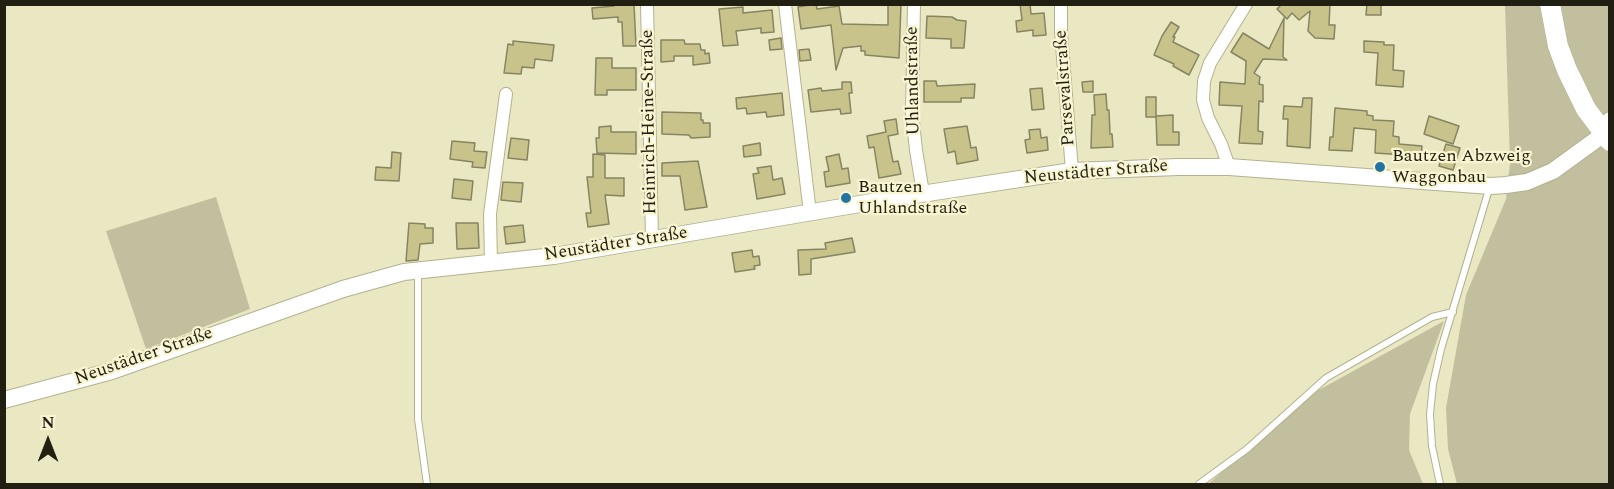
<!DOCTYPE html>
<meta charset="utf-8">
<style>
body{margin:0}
#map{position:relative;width:1614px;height:489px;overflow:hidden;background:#eae8c3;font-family:Spectral,serif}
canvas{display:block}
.frame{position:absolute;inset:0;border:6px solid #201f12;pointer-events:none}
.north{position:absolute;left:18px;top:411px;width:60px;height:60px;-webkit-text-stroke:4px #f8f5d0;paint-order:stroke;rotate:0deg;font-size:16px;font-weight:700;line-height:24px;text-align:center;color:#201f12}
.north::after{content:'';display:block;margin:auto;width:21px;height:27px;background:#201f12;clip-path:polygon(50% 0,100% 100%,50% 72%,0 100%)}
</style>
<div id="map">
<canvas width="1614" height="489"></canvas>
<div class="frame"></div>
<div class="north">N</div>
</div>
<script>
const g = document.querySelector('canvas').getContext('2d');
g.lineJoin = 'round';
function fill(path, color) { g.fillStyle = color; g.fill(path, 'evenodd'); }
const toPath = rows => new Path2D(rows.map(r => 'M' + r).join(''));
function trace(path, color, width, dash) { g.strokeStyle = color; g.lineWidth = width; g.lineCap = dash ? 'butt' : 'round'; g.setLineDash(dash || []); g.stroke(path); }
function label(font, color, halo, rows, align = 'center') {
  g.font = font + ' Spectral,serif'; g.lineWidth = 4.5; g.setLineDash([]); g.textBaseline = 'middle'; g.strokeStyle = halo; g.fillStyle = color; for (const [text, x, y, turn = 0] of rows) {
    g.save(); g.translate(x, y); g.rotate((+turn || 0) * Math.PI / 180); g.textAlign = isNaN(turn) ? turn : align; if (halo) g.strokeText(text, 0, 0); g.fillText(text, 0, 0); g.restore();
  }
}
fill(toPath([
 [1505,5,1609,5,1609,484,1457,484,1448,449,1446,408,1466,295,1506,199,1510,163],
 [216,197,250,309,146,349,106,231],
 [1444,321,1410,414,1409,450,1423,484,1208,484,1317,391]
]), '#c1bf9d');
const building = toPath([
 [614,4,634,4,636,46,623,46,622,22,618,22,618,17,593,19,592,8,614,6,614,4],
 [816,4,817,9,839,6,842,24,888,25,888,4,901,4,899,58,865,55,865,51,861,51,861,46,843,48,836,70,831,25,801,29,798,7,816,4],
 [1020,4,1030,4,1031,14,1044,13,1046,35,1033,36,1033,30,1017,32,1016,21,1022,20,1020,4],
 [1282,4,1330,4,1329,25,1335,25,1334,39,1315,38,1308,31,1310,11,1299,20,1292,13,1287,19,1277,9,1282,4],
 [1367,4,1381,4,1381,15,1366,15,1367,4],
 [743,7,743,13,772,10,774,32,761,33,761,28,736,31,738,45,723,46,719,9,743,7],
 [927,16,952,17,957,20,966,21,964,48,951,48,951,39,926,38,927,16],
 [1284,18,1283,57,1287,60,1263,59,1254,73,1260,77,1259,84,1263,85,1263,102,1259,101,1258,131,1263,132,1262,144,1239,143,1242,106,1219,105,1220,82,1245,84,1246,61,1231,52,1243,33,1269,49,1284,18],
 [1171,22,1179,27,1173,37,1175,37,1173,42,1199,55,1189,75,1173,66,1174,64,1154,55,1162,36,1171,22],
 [781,38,782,49,770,50,769,40,781,38],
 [661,40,684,40,685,44,700,44,701,50,705,50,705,54,709,53,710,63,693,65,693,56,674,56,674,61,661,62,661,40],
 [513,41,554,45,552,61,535,59,534,68,522,67,521,74,504,73,508,44,513,45,513,41],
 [1364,41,1384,42,1384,45,1394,45,1393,70,1404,71,1403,87,1376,85,1378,53,1364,52,1364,41],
 [809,49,811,60,800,61,799,50,809,49],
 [596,58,612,58,612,68,636,68,636,90,607,90,607,95,595,95,596,58],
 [924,81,936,81,937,86,975,84,974,98,961,98,961,102,924,102,924,81],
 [1093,81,1093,92,1083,92,1082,82,1093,81],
 [842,82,851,82,852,93,849,93,851,113,841,114,840,109,811,112,808,90,821,88,822,91,842,89,842,82],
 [1042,88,1044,109,1032,110,1030,89,1042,88],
 [782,93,784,115,767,117,766,112,747,114,746,108,737,109,736,98,782,93],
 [1106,94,1107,110,1109,110,1110,134,1112,134,1113,147,1091,148,1092,115,1095,115,1094,95,1106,94],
 [1146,97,1156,97,1156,117,1146,117,1146,97],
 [1303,98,1312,98,1310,148,1287,146,1288,119,1283,119,1284,106,1302,107,1303,98],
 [1335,108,1367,111,1367,115,1373,116,1373,120,1394,121,1393,136,1399,137,1399,144,1422,146,1421,156,1375,153,1376,130,1366,129,1354,128,1352,151,1329,150,1330,137,1333,137,1335,108],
 [662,112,701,113,701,120,703,120,703,123,710,123,710,137,691,138,689,135,662,134,662,112],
 [1173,115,1173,132,1179,132,1179,145,1157,145,1156,116,1173,115],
 [1429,116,1459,126,1453,144,1424,134,1429,116],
 [896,119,898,134,888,136,893,162,898,161,901,174,879,178,874,147,869,148,867,136,886,132,884,121,896,119],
 [611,126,611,132,636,132,636,154,597,153,596,138,599,138,599,127,611,126],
 [967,126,971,148,976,147,978,160,957,164,955,151,948,153,944,129,967,126],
 [1040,129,1041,138,1047,137,1048,150,1027,153,1025,140,1030,139,1029,130,1040,129],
 [511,138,529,140,527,160,508,158,511,138],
 [452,141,475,143,474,151,487,152,485,168,472,167,473,162,450,159,452,141],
 [760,143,761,155,744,157,743,146,760,143],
 [1446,144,1460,148,1453,170,1439,166,1446,144],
 [392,152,401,153,399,181,375,180,376,167,391,168,392,152],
 [593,154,605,155,605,178,624,178,624,196,605,195,609,224,588,227,586,213,591,213,587,177,593,177,593,154],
 [839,154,842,169,848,168,850,183,826,187,824,172,829,171,826,157,839,154],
 [698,161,707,207,685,210,680,176,662,176,662,163,698,161],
 [771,166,773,180,782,178,785,194,757,199,753,174,759,173,757,168,771,166],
 [454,179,473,181,471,200,452,198,454,179],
 [503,182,523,183,521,202,501,200,503,182],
 [409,223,425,224,425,228,433,228,433,243,420,244,418,260,406,261,409,223],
 [456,223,478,223,479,248,457,249,456,223],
 [523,225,525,242,506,244,504,227,523,225],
 [852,238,855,252,811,259,811,274,799,275,798,250,826,249,825,243,852,238],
 [752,250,753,257,759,256,760,265,754,266,755,269,735,272,732,253,752,250]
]);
fill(building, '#c8c38a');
trace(building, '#868462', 1.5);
const lane = toPath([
 [418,273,418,419,427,484],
 [1199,484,1247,449,1326,378,1432,317,1453,312],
 [1440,484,1432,446,1430,414,1433,384,1441,349,1490,186]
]);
const street = toPath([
 [647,4,652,239],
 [785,4,810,213],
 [914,4,912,113,916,150,923,193],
 [1061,4,1061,32,1072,171],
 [1229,167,1221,144,1208,118,1203,100,1204,81,1210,63,1246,4],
 [491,263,490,214,506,94]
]);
const secondary = toPath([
 [4,400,112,371,343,289,404,272,554,256,895,198,1072,171,1178,167,1229,167,1491,186,1506,185,1527,182,1553,171,1597,139,1610,120]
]);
const primary = toPath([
 [1550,4,1558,46,1567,70,1586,109,1610,141]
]);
trace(lane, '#b4b18e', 8);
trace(street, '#b4b18e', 14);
trace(secondary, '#b4b18e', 18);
trace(primary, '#b4b18e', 21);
trace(lane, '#fff', 6);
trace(street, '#fff', 12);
trace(secondary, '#fff', 16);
trace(primary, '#fff', 20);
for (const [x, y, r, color] of [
 [1380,167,6,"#2374a5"],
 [846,198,6,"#2374a5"]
]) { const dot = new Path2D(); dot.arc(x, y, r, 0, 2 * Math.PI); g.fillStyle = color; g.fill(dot); trace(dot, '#f8f5d0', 2); }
label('18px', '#201f12', '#f8f5d0', [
 ["Uhlandstraße",914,81,-91],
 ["Parsevalstraße",1066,88,-94],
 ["Heinrich-Heine-Straße",650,122,-91],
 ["Neustädter Straße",1096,173,-5],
 ["Neustädter Straße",616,245,-9],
 ["Neustädter Straße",144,357,-19]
]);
label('18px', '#201f12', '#f8f5d0', [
 ["Bautzen Abzweig",1392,157],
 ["Waggonbau",1392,178],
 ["Bautzen",858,188],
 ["Uhlandstraße",858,209]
], 'left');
</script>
